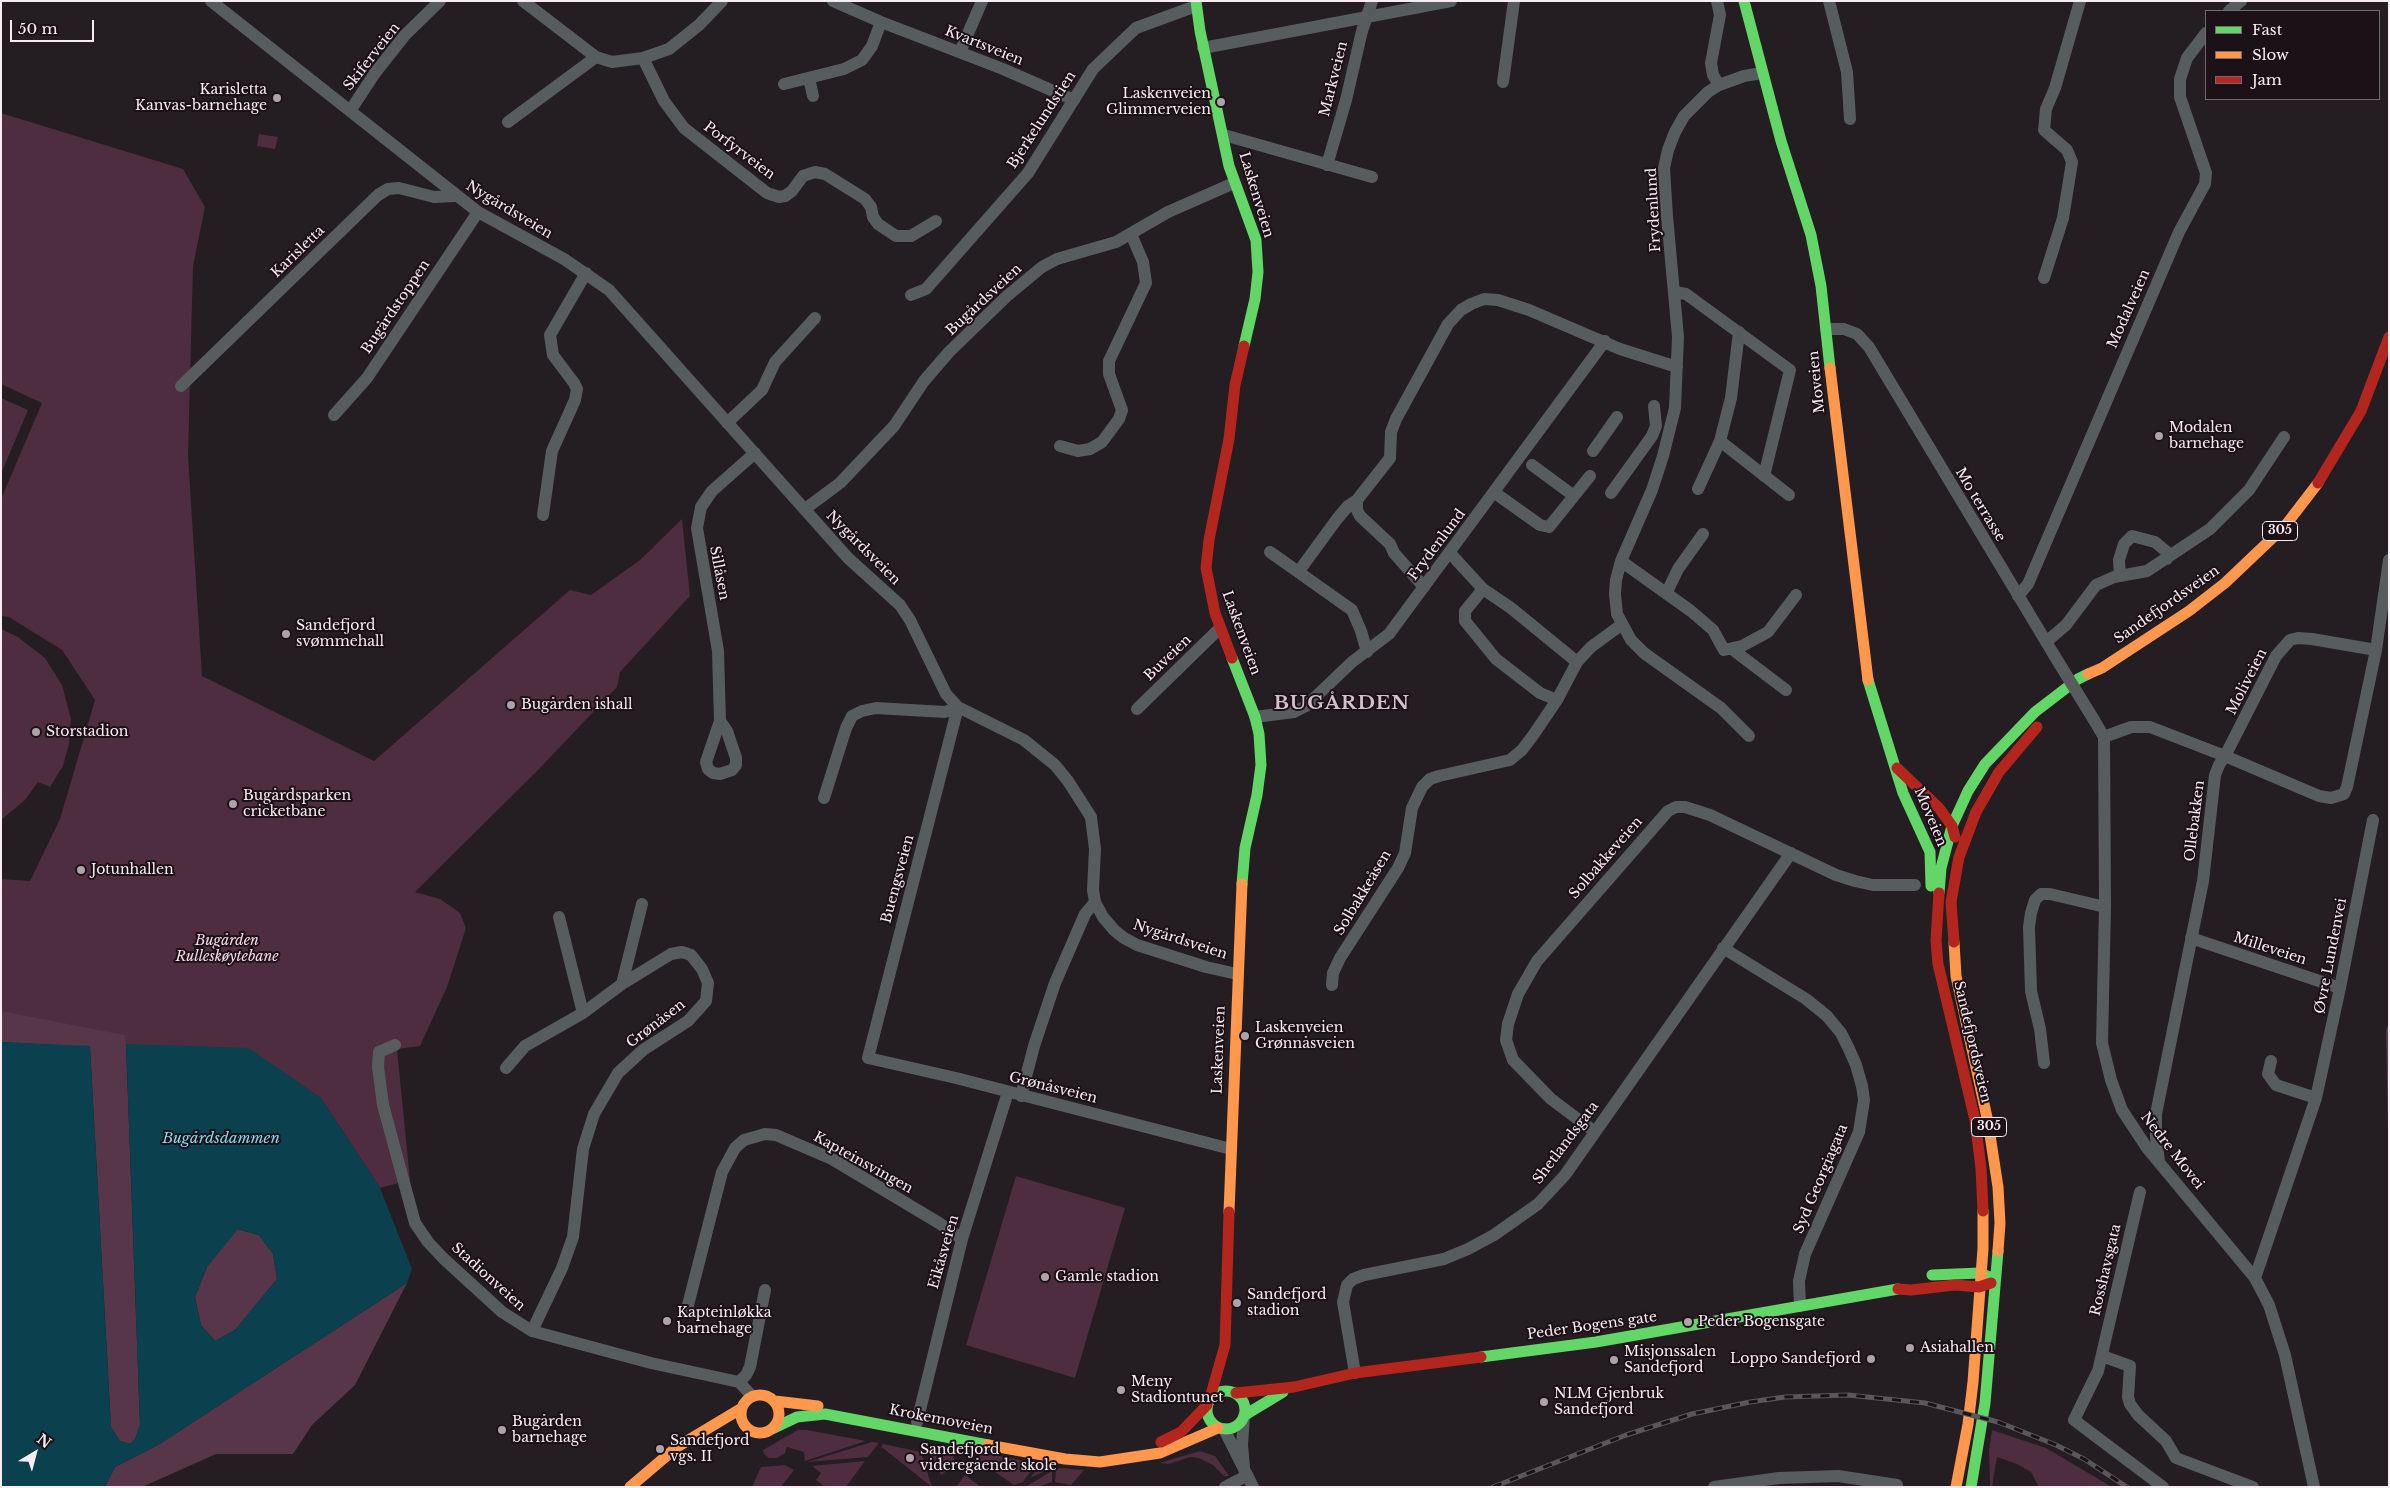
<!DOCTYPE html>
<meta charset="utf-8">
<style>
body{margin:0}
#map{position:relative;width:2390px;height:1488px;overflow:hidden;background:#241d21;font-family:"Libre Baskerville",serif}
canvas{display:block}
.frame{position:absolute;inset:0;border:2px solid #f7edf2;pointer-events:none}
.legend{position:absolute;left:2205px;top:10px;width:175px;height:90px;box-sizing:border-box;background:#1d1118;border:1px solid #74696f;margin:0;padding:6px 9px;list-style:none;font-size:15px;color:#f7edf2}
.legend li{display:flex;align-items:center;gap:10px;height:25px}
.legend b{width:25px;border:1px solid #74696f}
.north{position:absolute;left:10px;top:1428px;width:50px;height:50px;-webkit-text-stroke:4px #1d1118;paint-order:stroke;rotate:37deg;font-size:14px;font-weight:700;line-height:20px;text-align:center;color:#f7edf2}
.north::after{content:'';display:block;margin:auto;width:18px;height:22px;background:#f7edf2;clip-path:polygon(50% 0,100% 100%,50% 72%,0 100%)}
.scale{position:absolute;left:10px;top:20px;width:84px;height:22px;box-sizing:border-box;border:2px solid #f7edf2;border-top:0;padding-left:6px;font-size:15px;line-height:18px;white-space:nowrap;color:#f7edf2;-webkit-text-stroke:4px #1d1118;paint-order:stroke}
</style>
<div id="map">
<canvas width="2390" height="1488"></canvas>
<div class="frame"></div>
<ul class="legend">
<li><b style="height:6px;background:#63d668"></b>Fast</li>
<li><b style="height:6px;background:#ff974d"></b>Slow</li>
<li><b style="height:6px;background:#b3261e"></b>Jam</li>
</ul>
<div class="north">N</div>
<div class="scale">50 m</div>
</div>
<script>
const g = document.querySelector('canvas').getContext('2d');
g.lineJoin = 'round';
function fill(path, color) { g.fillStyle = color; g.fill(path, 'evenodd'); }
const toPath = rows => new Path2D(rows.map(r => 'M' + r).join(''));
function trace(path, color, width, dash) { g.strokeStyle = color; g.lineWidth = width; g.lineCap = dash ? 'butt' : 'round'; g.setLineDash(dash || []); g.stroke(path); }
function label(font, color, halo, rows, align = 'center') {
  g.font = font + ' "Libre Baskerville",serif'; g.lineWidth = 4; g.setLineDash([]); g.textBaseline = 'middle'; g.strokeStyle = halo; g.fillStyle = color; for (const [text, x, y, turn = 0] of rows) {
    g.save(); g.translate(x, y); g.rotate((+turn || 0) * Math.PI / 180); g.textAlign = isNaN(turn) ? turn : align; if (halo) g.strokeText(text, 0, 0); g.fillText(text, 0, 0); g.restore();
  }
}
fill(toPath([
 [1,113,183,169,205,207,193,266,188,456,202,676,374,761,570,590,591,595,640,560,682,519,690,596,620,672,617,687,539,769,415,892,440,899,460,913,466,928,447,987,420,1046,397,1049,410,1180,380,1188,321,1098,126,1044,90,1046,1,1042,1,879,30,881,60,819,95,700,62,650,9,617,1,616,1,499,42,403,1,384],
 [259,134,278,137,275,149,257,146],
 [1,398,28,410,1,474],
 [1,629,18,637,45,658,62,685,71,719,69,744,63,766,50,787,38,782,25,800,1,820],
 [1016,1176,1125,1208,1075,1378,966,1345],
 [798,1430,807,1430,866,1441,805,1461,804,1452,787,1447,785,1453,777,1458,769,1458,764,1454,763,1450],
 [1992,1430,2046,1448,2112,1487,2039,1487,2031,1472,2017,1464,1997,1457,1992,1487,1990,1487,1989,1451],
 [872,1442,879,1443,868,1457,807,1462],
 [883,1444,921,1452,932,1487,884,1449,881,1447],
 [950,1448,955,1462,942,1475,936,1469,931,1450],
 [1200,1451,1215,1456,1229,1476,1224,1476,1213,1465,1199,1458,1190,1457,1169,1464,1159,1463],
 [981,1453,982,1453,1037,1463,1023,1482,1014,1485,979,1461,974,1468,972,1466],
 [865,1461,846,1487,825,1487,816,1480,821,1473,812,1466],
 [1041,1464,1052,1466,1052,1468,1030,1478],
 [785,1465,794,1470,781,1487,752,1487,761,1467],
 [1059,1468,1084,1470,1071,1485,1055,1482,1056,1470],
 [1052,1471,1052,1482,1038,1487,1025,1487],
 [965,1475,981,1487,956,1487]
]), '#4d2d3f');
fill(toPath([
 [1,1011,124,1035,126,1044,140,1425,135,1439,130,1444,120,1441,111,1427,90,1047,1,1042],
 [2389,1021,2389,1186,2386,1031],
 [237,1229,259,1235,273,1254,277,1279,235,1330,215,1341,201,1325,195,1297,207,1267],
 [407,1283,355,1385,312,1425,293,1454,216,1454,142,1487,105,1487,115,1467,158,1445]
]), '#58364a');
fill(toPath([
 [1,1042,90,1046,111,1427,120,1441,130,1444,135,1439,140,1425,126,1044,249,1048,321,1098,380,1188,412,1269,407,1283,158,1445,115,1467,105,1487,1,1487],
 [238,1229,259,1235,273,1254,277,1279,235,1330,215,1341,201,1325,195,1297,207,1267]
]), '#0b404e');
trace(toPath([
 [211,1,478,212,564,259,609,290,848,558,900,605,910,620,946,694,958,707,1024,740,1055,765,1068,781,1091,817,1095,849,1093,890,1095,902,1103,917,1114,930,1124,938,1137,945,1206,967,1237,974],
 [523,1,596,57,612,62,643,58,669,49,699,25,722,1],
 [833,1,881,22,1003,69,1074,100],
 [1717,1,1720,15,1711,63,1713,75,1719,85],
 [1829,1,1847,72,1850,119],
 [2229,11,2241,1],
 [1203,48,1451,1],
 [960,52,982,1],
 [643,58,664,101,684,128,767,193,779,197,785,196,792,191,803,176,815,172,825,174,865,199,871,207,873,217,878,224,896,236,911,236,936,221],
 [809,78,813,96],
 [1503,82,1514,1],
 [784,84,844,69,862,60,872,46,881,22],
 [350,111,375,73,405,35,440,1],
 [508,122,596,57],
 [1224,135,1372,177],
 [1327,165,1346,100,1362,31,1372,1],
 [2044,278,2063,218,2072,162,2067,150,2044,130,2046,109,2055,88,2080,1],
 [1675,292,1686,294,1790,370,1764,476],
 [911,295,926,289,1028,173,1093,69,1136,28,1196,6],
 [1826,329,1844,329,1857,334,1869,347,2054,655],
 [181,386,378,195,388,189,399,188,434,197,455,196],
 [334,415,367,378,478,212],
 [727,423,762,390,775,362,815,318],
 [1720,441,1789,495],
 [1060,446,1078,451,1090,449,1102,442,1119,419,1122,410,1109,374,1109,361,1146,283,1143,262,1131,234],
 [1593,451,1617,417],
 [1532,465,1574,496],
 [1698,489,1720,441,1731,398,1739,332],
 [1495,493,1540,525,1549,527,1590,476],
 [1611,493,1652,436,1656,426,1654,406],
 [1357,500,1357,510,1360,516,1390,544,1394,553,1424,587],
 [805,509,840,483,894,426,924,381,949,352,1007,296,1042,267,1057,259,1116,242,1168,212,1234,183],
 [543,515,552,451,575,400,577,389,574,383,553,355,550,335,586,273],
 [1270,552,1352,610,1361,631,1367,652],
 [1450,553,1483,589,1511,608,1577,662],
 [1621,561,1691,611,1713,630,1724,650,1742,646,1768,632,1796,595],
 [1299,571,1337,519,1348,506,1357,500,1390,458,1391,432,1396,419,1448,324,1461,310,1471,304,1484,299,1498,300,1529,310,1620,349,1677,367],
 [2120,576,2119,560,2124,544,2132,536,2155,542,2167,552,2167,559],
 [1483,589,1465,611,1465,621,1496,659,1540,693,1557,700],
 [1667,592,1678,569,1703,534],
 [2018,596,2028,584,2179,232,2205,184,2206,173,2180,97,2180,79,2187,58,2206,33],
 [2046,642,2066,625,2096,585,2114,577,2147,571,2210,529,2249,490,2284,437],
 [1732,649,1786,690],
 [958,707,868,1058,956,1078,1231,1149],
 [1137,709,1220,628],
 [1255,717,1294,712,1306,706,1352,662,1389,634,1605,341],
 [2094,720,2104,737,2105,907,2102,1043,2111,1080,2122,1110,2147,1148,2255,1278,2269,1305,2285,1355,2314,1487],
 [720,721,727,731,736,758,736,765,732,770,720,774,713,773,708,769,706,762,720,721,718,651,697,528,701,507,712,491,755,453],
 [1749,736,1721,708,1644,653,1631,640,1617,614,1615,594,1616,580,1621,561,1652,490,1663,456,1675,408,1678,337,1667,216,1664,168,1668,150,1675,132,1684,116,1708,92,1719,85,1744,76,1762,73],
 [2104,737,2131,727,2150,727,2225,756,2276,656,2290,640,2298,638,2312,639,2376,650,2389,560],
 [824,798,846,728,852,716,862,711,876,708,945,712,958,707],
 [559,917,583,1013],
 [2191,938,2340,988],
 [1723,948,1806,999,1827,1016,1841,1033,1849,1049,1856,1065,1862,1086,1864,1100,1859,1132,1805,1254,1799,1281,1800,1306],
 [622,984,642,904],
 [1332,985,1333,973,1340,958,1398,868,1405,853,1412,808,1422,787,1430,779,1439,776,1510,760,1522,750,1534,734,1557,700,1577,662,1591,647,1621,625],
 [395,1045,379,1052,378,1067,383,1105,415,1223,428,1242,443,1258,502,1312,532,1331,651,1363,739,1382,752,1396],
 [2271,1061,2268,1074,2276,1085,2316,1098],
 [2044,1063,2040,1029,2031,991,2029,927,2031,913,2035,900,2041,894,2050,894,2105,907],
 [506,1068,525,1046,583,1013,622,984,671,954,682,952,691,955,702,969,708,983,706,1001,688,1021,643,1050,618,1073,594,1114,583,1149,573,1237,562,1268,532,1331],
 [1021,1096,1034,1046,1055,983,1085,914,1095,902],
 [1595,1132,1551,1099,1513,1060,1506,1040,1508,1024,1518,994,1537,961,1668,811,1676,807,1685,807,1710,815,1836,875,1855,881,1873,885,1915,885],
 [2159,1162,2156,1137,2156,1114,2203,881,2215,775,2219,765,2225,756,2319,796,2331,798,2344,794,2347,787,2376,650],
 [2140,1192,2098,1371,2074,1420,2163,1487],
 [2255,1278,2316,1098,2340,988,2373,820],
 [687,1309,722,1172,735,1148,744,1140,765,1134,776,1135,832,1159,939,1223,962,1239],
 [2102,1356,2130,1366,2128,1397,2130,1404,2138,1415,2166,1441,2176,1458,2253,1487],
 [1355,1373,1343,1302,1347,1285,1353,1279,1364,1275,1444,1259,1468,1249,1494,1235,1538,1204,1565,1175,1791,853],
 [739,1382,746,1375,750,1367,765,1290],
 [917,1422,962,1239,1008,1092],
 [1224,1429,1253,1487],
 [1244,1466,1242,1445,1244,1416],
 [1225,1487,1246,1476],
 [1714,1487,1779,1478,1838,1476,1897,1485]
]), '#575d5f', 12);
trace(toPath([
 [1196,1,1200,31,1229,166,1256,240,1258,272,1255,299,1244,346],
 [1744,1,1781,141,1811,235,1821,286,1830,368],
 [1232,658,1255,717,1259,734,1261,765,1257,795,1245,848,1242,884],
 [1868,680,1903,793,1930,852,1931,886],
 [1939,893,1941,868,1952,826,1968,791,1985,764,2035,712,2078,679,2088,674],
 [1932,1275,1980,1273,1992,1278],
 [1481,1357,1596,1342,1898,1289],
 '1207 1410a19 19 0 1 1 38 0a19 19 0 1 1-38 0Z',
 [1245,1415,1283,1392],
 [774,1428,797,1417,825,1414,988,1445],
 [1971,1487,1985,1403,1998,1251]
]), '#63d668', 11);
trace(toPath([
 [1830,368,1868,680],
 [2088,674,2102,668,2189,611,2225,583,2285,526,2318,483],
 [1954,942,1956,976,1988,1122,1998,1187,2000,1223,1998,1251],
 [1229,1212,1242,884],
 '741 1414a19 19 0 1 1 38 0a19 19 0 1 1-38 0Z',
 [775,1401,818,1406],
 [988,1445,1065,1459,1100,1462,1160,1453,1218,1428],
 [630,1487,677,1447,742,1408],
 [1956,1487,1968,1424,1973,1382,1983,1249,1983,1211]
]), '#ff974d', 11);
trace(toPath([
 [2318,483,2361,411,2389,337],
 [1232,658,1215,613,1206,568,1209,540,1229,439,1235,385,1244,346],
 [1897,768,1939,808,1952,826,1955,837],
 [1939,893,1936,941,1938,964,1975,1120,1981,1168,1983,1211],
 [1954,942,1951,902,1959,857,1976,812,1999,772,2037,727],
 [1898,1289,1911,1290,1955,1285,1979,1287,1991,1283],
 [1236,1393,1294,1387,1355,1373,1481,1357],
 [1210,1398,1225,1345,1229,1212],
 [1161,1442,1181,1432,1207,1405]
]), '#b3261e', 11);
const rail = toPath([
 [1493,1487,1626,1435,1692,1414,1750,1402,1785,1397,1848,1395,1925,1403,1998,1422,2056,1445,2084,1459,2127,1487]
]);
trace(rail, '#5a575a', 5);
trace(rail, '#1d1118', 3, [9]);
trace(toPath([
 [2054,655,2094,720]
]), '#575d5f', 12);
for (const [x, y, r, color] of [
 [277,98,5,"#ada4a9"],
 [1221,102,5,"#ada4a9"],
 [2159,436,5,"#ada4a9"],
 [286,634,5,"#ada4a9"],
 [511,705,5,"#ada4a9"],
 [36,732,5,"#ada4a9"],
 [233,804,5,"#ada4a9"],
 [81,870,5,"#ada4a9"],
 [1245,1036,5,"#ada4a9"],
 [1045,1277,5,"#ada4a9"],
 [1237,1303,5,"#ada4a9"],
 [667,1321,5,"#ada4a9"],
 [1688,1322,5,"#ada4a9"],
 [1910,1348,5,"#ada4a9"],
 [1871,1359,5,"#ada4a9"],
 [1614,1360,5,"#ada4a9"],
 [1121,1390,5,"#ada4a9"],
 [1544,1402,5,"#ada4a9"],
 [502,1430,5,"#ada4a9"],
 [660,1449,5,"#ada4a9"],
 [910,1458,5,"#ada4a9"]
]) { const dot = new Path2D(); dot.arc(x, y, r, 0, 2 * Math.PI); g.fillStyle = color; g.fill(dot); trace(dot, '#1d1118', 2); }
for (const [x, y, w] of [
 [2280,531,35],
 [1989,1127,35]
]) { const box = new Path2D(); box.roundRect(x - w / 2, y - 9.5, w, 19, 4); g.fillStyle = '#1d1118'; g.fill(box); trace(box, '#f7edf2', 1); }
label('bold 12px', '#f7edf2', null, [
 ["305",2280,531],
 ["305",1989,1127]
]);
label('14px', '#f7edf2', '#1d1118', [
 ["Kvartsveien",984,46,22],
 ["Skiferveien",372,57,-52],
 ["Markveien",1334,79,-76],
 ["Bjerkelundstien",1042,120,-57],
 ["Porfyrveien",739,151,37],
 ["Laskenveien",1256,195,73],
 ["Nygårdsveien",509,210,31],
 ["Frydenlund",1654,210,-93],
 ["Karisletta",298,252,-44],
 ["Bugårdsveien",984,300,-43],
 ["Bugårdstoppen",396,307,-56],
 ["Modalveien",2129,309,-66],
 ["Moveien",1817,382,-96],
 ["Mo terrasse",1980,505,59],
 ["Frydenlund",1437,545,-53],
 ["Nygårdsveien",863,548,45],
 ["Sillåsen",719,573,79],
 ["Sandefjordsveien",2167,605,-35],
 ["Laskenveien",1241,633,70],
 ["Buveien",1168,658,-44],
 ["Moliveien",2247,682,-63],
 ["Moveien",1930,817,67],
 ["Ollebakken",2195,821,-83],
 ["Solbakkeveien",1606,858,-49],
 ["Buengsveien",898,879,-75],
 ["Solbakkeåsen",1363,893,-59],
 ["Nygårdsveien",1180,940,18],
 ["Milleveien",2270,949,18],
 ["Øvre Lundenvei",2331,956,-79],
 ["Grønåsen",656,1024,-37],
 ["Sandefjordsveien",1972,1042,77],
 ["Laskenveien",1219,1050,-88],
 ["Grønåsveien",1053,1088,14],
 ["Shetlandsgata",1566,1143,-53],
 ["Nedre Movei",2172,1151,52],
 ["Kapteinsvingen",863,1163,29],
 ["Syd Georgiagata",1821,1179,-67],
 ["Eikåsveien",944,1252,-74],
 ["Rosshavsgata",2106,1270,-77],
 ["Stadionveien",488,1277,42],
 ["Peder Bogens gate",1592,1326,-8],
 ["Krokemoveien",941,1420,11]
]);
label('14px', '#f7edf2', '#1d1118', [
 ["Karisletta",267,90,"right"],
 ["Kanvas-barnehage",267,106,"right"],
 ["Laskenveien",1211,94,"right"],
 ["Glimmerveien",1211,110,"right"],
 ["Modalen",2169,428],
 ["barnehage",2169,444],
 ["Sandefjord",296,626],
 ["svømmehall",296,642],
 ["Bugården ishall",521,705],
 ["Storstadion",46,732],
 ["Bugårdsparken",243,796],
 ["cricketbane",243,812],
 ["Jotunhallen",91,870],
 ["Laskenveien",1255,1028],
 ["Grønnåsveien",1255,1044],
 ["Gamle stadion",1055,1277],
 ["Sandefjord",1247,1295],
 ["stadion",1247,1311],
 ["Kapteinløkka",677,1313],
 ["barnehage",677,1329],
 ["Peder Bogensgate",1698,1322],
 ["Asiahallen",1920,1348],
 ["Misjonssalen",1624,1352],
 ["Sandefjord",1624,1368],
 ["Loppo Sandefjord",1861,1359,"right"],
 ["Meny",1131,1382],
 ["Stadiontunet",1131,1398],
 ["NLM Gjenbruk",1554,1394],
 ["Sandefjord",1554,1410],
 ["Bugården",512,1422],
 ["barnehage",512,1438],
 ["Sandefjord",670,1441],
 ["vgs. II",670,1457],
 ["Sandefjord",920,1450],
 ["videregående skole",920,1466]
], 'left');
label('italic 14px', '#f7dbea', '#1d1118', [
 ["Bugården",227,941],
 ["Rulleskøytebane",227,957]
]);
label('italic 15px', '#83daf4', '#1d1118', [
 ["Bugårdsdammen",221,1139]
]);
g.letterSpacing = '1px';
label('bold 19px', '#d2c0ca', '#1d1118', [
 ["BUGÅRDEN",1342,704]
]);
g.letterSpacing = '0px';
</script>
